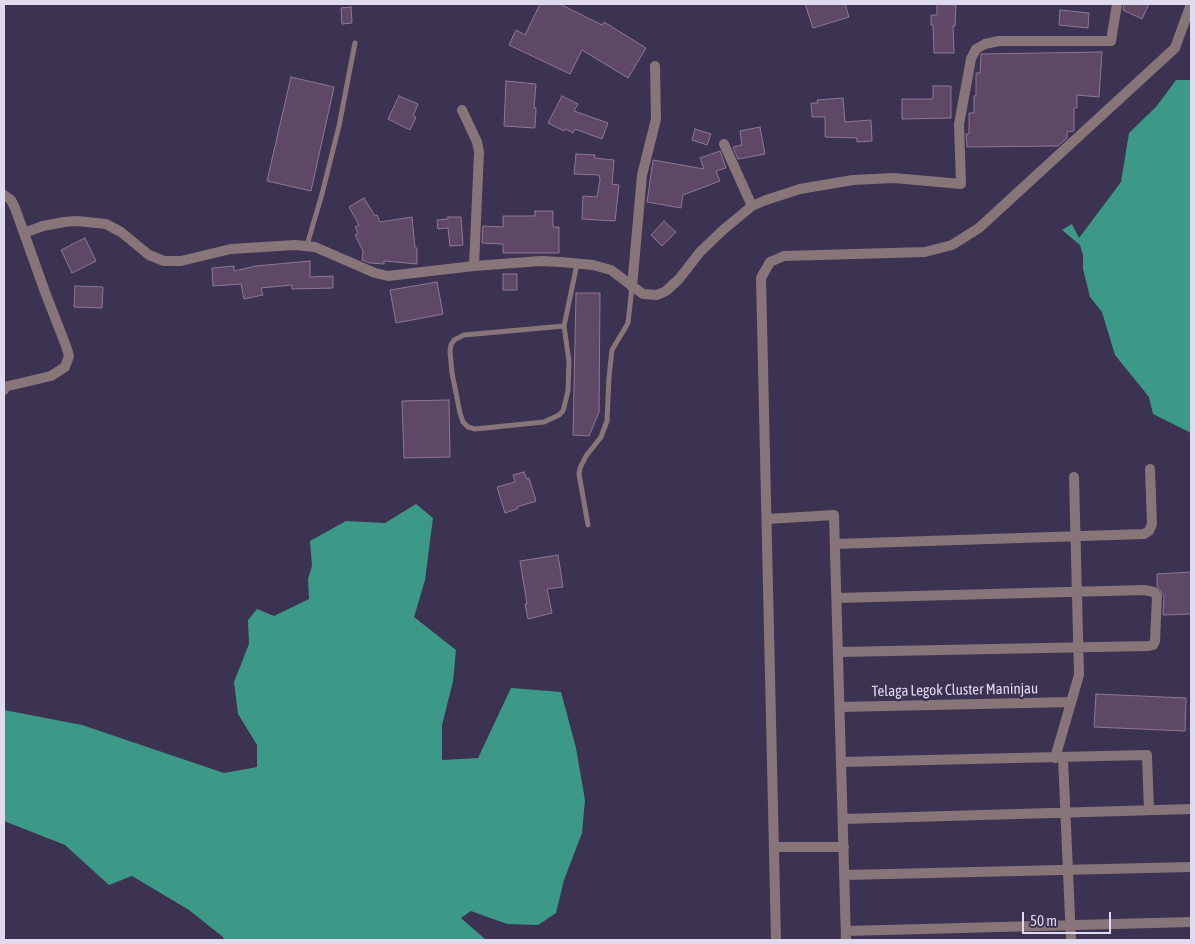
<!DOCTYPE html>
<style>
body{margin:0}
#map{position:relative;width:1195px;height:944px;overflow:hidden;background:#3c3251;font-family:"Asap Condensed",sans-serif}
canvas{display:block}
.frame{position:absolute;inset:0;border:5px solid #dfdaed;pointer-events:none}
.scale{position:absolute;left:1022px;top:912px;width:89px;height:22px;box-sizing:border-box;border:2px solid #dfdaed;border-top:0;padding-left:6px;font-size:15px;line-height:18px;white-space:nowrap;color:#dfdaed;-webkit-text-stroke:4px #3c3251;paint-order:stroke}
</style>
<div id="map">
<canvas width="1195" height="944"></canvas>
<div class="frame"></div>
<div class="scale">50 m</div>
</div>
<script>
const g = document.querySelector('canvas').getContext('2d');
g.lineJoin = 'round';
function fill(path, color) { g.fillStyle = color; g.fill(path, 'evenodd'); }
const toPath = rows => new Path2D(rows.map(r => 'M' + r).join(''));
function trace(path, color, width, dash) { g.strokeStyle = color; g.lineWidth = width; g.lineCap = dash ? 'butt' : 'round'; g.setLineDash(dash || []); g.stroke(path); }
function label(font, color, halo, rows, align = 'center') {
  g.font = font + ' "Asap Condensed",sans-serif'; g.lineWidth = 5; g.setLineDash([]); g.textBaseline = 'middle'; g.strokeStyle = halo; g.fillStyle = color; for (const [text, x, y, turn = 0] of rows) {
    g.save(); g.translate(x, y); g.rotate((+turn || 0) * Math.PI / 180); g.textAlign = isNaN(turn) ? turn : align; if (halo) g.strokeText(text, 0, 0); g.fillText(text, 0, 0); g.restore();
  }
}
fill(toPath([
 [1176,80,1191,80,1191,433,1153,414,1149,397,1115,355,1102,312,1090,297,1083,269,1083,255,1080,245,1062,230,1072,224,1079,238,1121,182,1129,133,1156,107],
 [416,504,433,518,425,580,414,617,456,650,453,681,442,725,442,760,478,758,511,688,561,692,576,748,585,800,582,833,564,880,556,913,538,925,507,924,471,911,461,918,486,940,224,940,223,937,189,910,132,876,109,885,65,845,4,821,4,710,82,725,224,773,257,767,257,745,238,714,234,682,249,644,248,620,257,609,274,616,309,599,308,579,312,566,310,541,346,521,385,523]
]), '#3c9988');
const building = toPath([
 [540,4,560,4,602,25,604,22,646,48,628,78,582,50,570,74,509,45,516,30,525,35,540,4],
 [805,4,845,4,849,17,813,28,805,4],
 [937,4,956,5,955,26,953,26,954,53,934,53,933,25,931,25,931,15,937,15,937,4],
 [1124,4,1149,4,1142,19,1123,10,1124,4],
 [351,7,352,23,342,24,341,8,351,7],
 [1060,10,1089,13,1088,28,1059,25,1060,10],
 [1102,52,1099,97,1077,95,1077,108,1074,108,1074,131,1067,132,1067,138,1058,146,967,147,966,134,969,134,969,113,974,113,974,96,976,95,976,73,980,73,981,54,1102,52],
 [291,77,334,87,311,191,267,181,291,77],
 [506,81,536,84,534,108,536,108,535,128,504,126,506,81],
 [933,86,951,86,951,118,902,119,902,99,933,99,933,86],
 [399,96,418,104,413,116,416,117,410,130,388,119,399,96],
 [562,96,578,104,574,111,608,123,602,139,575,129,573,133,566,129,564,131,548,123,562,96],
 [843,98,845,122,871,120,872,141,857,142,857,138,825,137,825,117,812,117,811,103,818,103,817,100,843,98],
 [760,127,765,154,738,159,733,147,742,145,740,131,760,127],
 [695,129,711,134,707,145,692,140,695,129],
 [720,151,726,168,716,171,720,181,683,195,681,208,647,202,653,160,704,169,700,158,720,151],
 [576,154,595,155,594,158,614,160,612,184,619,185,615,221,582,219,583,196,597,197,600,179,599,175,574,174,576,154],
 [364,198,375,216,377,215,380,222,412,217,415,248,417,248,417,264,384,261,384,264,370,263,362,260,363,251,355,235,358,233,355,227,359,225,349,207,364,198],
 [535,211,553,211,553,227,559,227,559,253,503,253,503,244,482,243,483,226,503,227,503,216,535,216,535,211],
 [448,217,461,217,463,245,450,246,448,228,438,229,437,220,448,219,448,217],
 [664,221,676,232,662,246,651,235,664,221],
 [85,238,96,261,72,273,61,250,85,238],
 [310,261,310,277,333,276,333,288,292,289,292,285,261,288,263,295,244,299,241,284,213,286,212,268,234,266,234,271,256,266,310,261],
 [503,274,517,274,517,290,503,290,503,274],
 [437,282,443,314,396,323,390,290,437,282],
 [75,286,103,287,102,308,74,307,75,286],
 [576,293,600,293,599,412,589,436,573,435,576,293],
 [449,400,450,457,404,458,402,401,449,400],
 [524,472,527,479,529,478,536,501,517,507,517,509,505,513,497,487,515,482,513,475,524,472],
 [558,555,563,587,547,589,552,613,528,619,525,604,527,604,520,561,558,555],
 [1191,572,1191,614,1163,615,1164,596,1157,586,1157,574,1191,572],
 [1096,694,1186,698,1185,731,1094,727,1096,694]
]);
fill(building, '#5f4866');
trace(building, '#8f7796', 1);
trace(toPath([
 [307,245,322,194,339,126,355,43],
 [564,326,569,361,568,391,563,411,559,415,544,422,475,429,468,427,463,422,460,413,452,373,450,351,451,345,454,340,464,335,564,326],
 [564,326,577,264],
 [588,525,579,474,580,468,586,456,601,437,607,421,609,377,612,350,628,323,632,287]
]), '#88757a', 5);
trace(toPath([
 [462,110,477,142,479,152,474,266],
 [724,144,752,206],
 [4,195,11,200,15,208,24,233,43,226,64,222,77,221,106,224,121,232,149,255,164,261,181,261,231,249,295,245,315,247,375,273,388,276,474,266,541,261,561,262,593,265,611,270,643,294,657,295,666,291,679,279,700,252,723,230,752,206,766,200,800,189,853,180,894,178,961,184,959,124,971,59,976,49,985,44,999,41,1111,41,1117,4],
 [632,287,642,175,656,119,655,66],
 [4,390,4,387,51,376,65,367,69,356,66,346,45,292,24,233],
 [767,519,834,515,846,940],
 [835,544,1144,534,1149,531,1152,524,1150,469],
 [837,598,1144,590,1154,592,1157,596,1155,641,1153,645,1149,646,838,652],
 [840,707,1071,702],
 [1055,758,1079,675,1074,477],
 [1063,758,1071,940],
 [841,762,1147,755,1149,810],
 [843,819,1191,809],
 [774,847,844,847],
 [845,875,1191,867],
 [846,931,1191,922],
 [776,940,761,278,770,262,784,256,925,252,952,245,979,228,1175,48,1191,4]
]), '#88757a', 10);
label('15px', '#dfdaed', '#3c3251', [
 ["Telaga Legok Cluster Maninjau",955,690,-1]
]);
</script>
